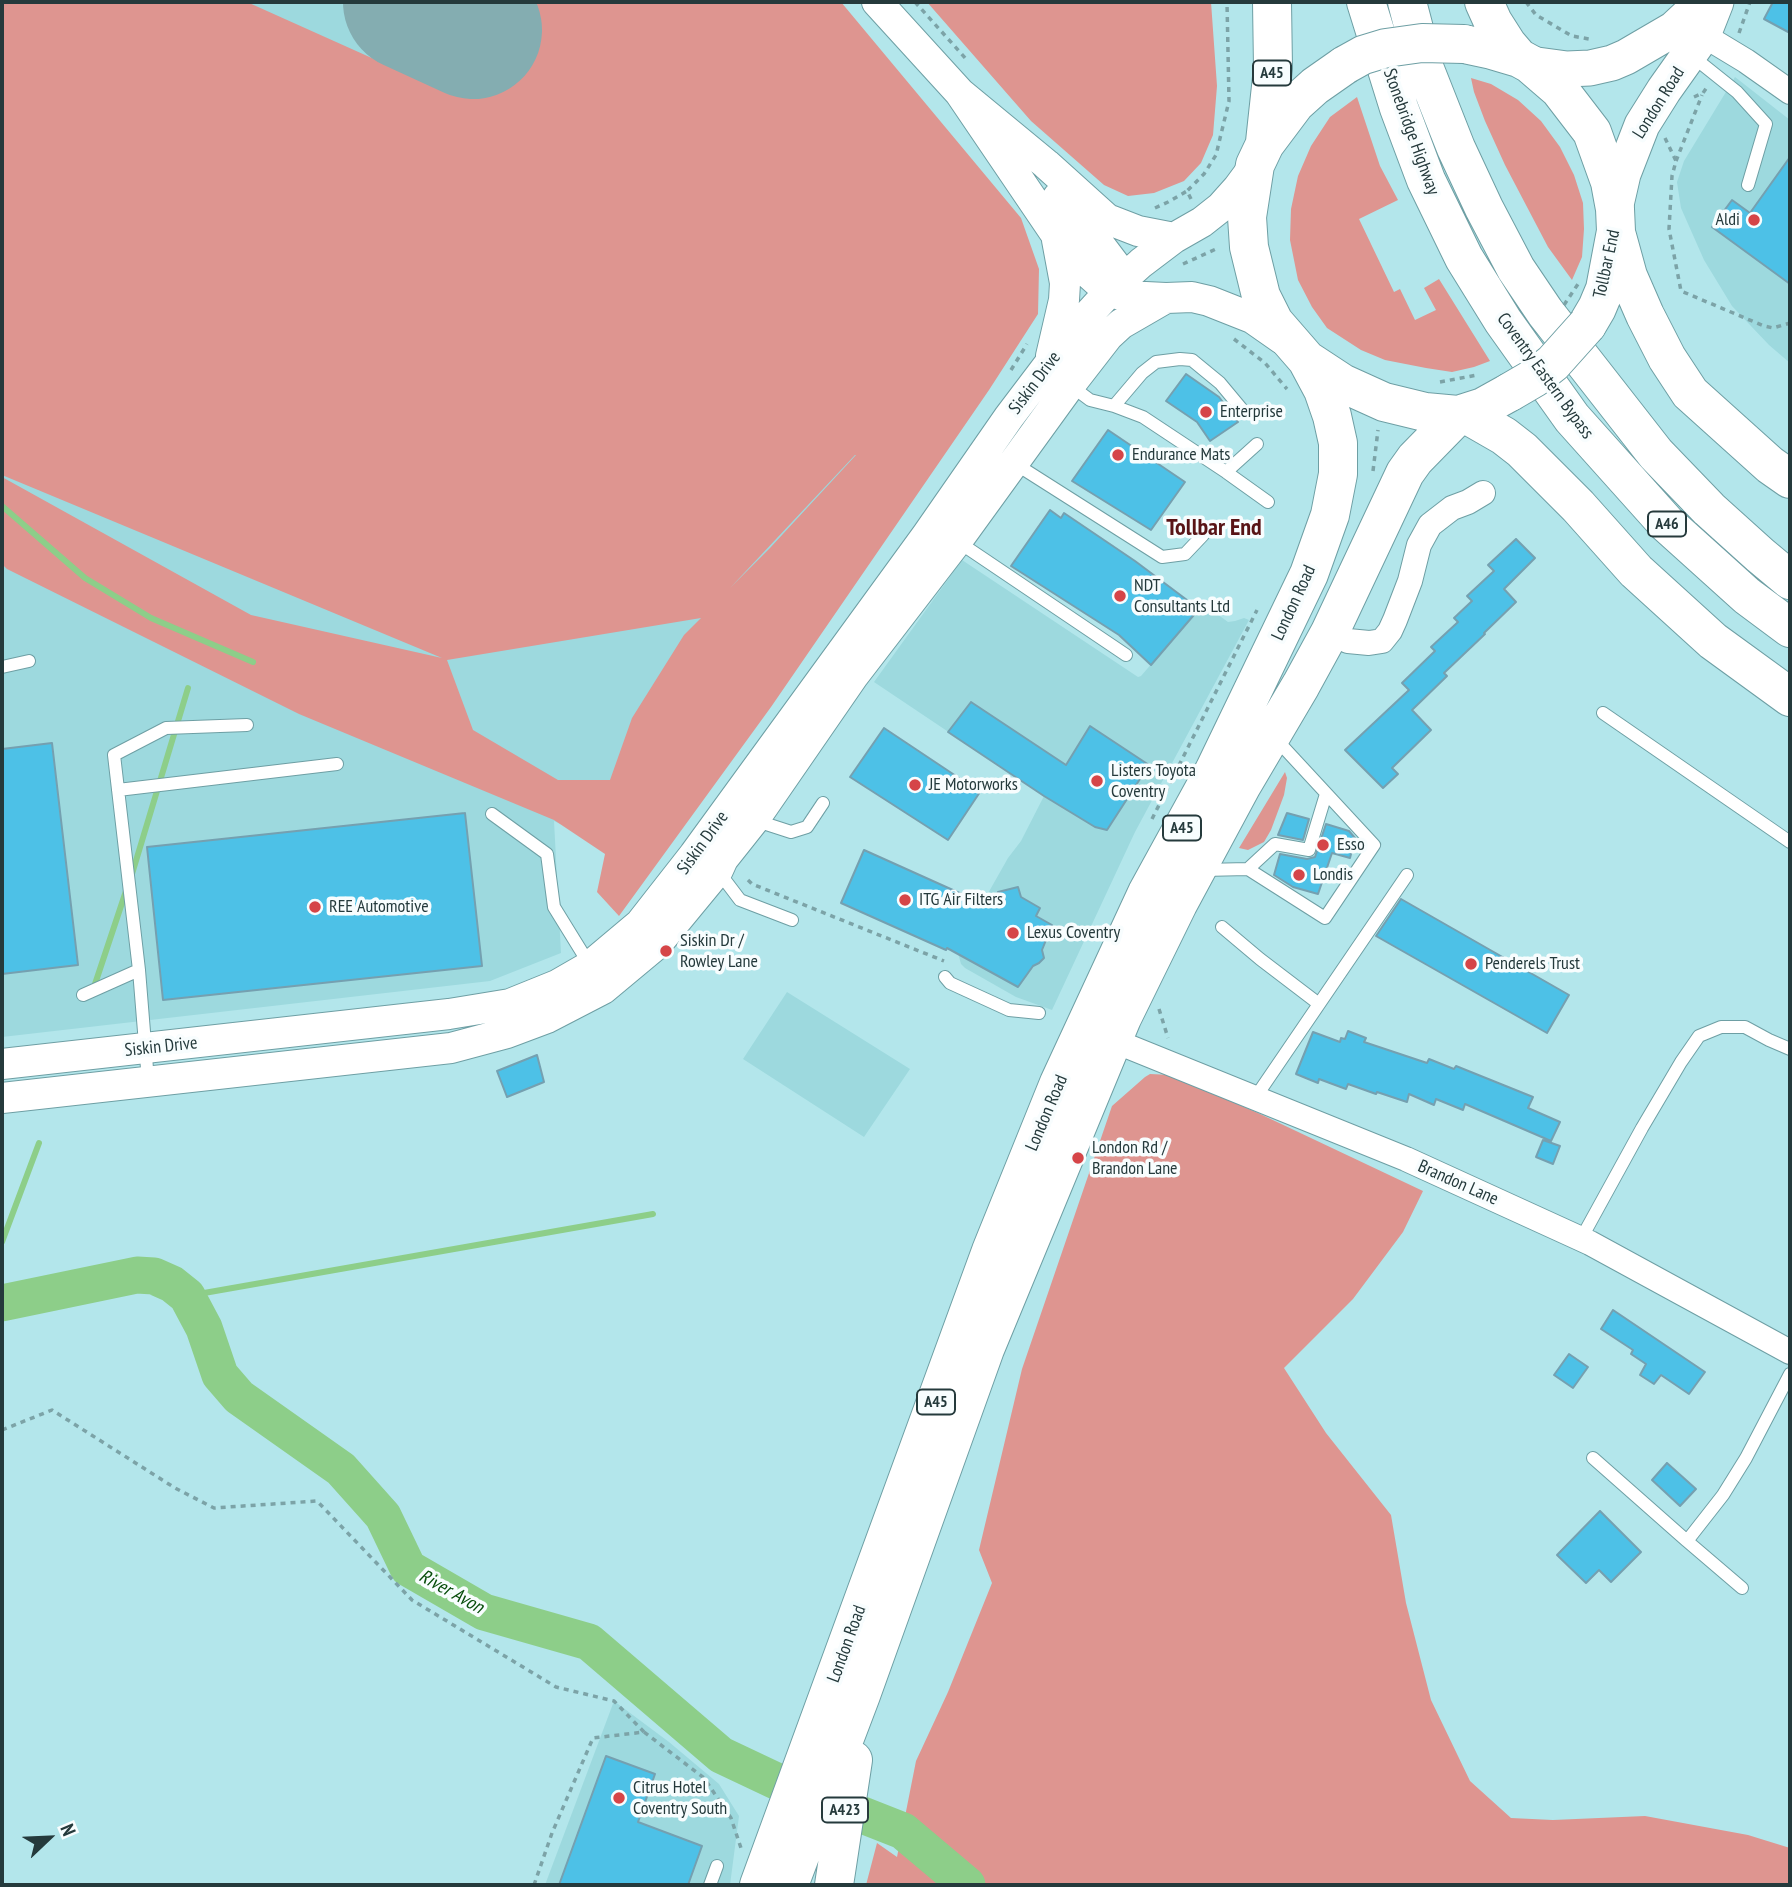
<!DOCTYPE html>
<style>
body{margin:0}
#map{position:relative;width:1792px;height:1887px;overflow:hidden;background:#b3e6eb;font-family:"PT Sans Narrow",sans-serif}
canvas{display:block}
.frame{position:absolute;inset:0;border:4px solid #253a3c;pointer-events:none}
.north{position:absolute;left:14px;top:1803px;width:70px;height:70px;-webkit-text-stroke:5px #f8fdfe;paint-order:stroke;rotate:67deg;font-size:19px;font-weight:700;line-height:28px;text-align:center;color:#253a3c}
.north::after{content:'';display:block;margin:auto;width:24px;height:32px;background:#253a3c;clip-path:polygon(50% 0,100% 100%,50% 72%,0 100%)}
</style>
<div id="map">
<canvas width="1792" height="1887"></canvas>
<div class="frame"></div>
<div class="north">N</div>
</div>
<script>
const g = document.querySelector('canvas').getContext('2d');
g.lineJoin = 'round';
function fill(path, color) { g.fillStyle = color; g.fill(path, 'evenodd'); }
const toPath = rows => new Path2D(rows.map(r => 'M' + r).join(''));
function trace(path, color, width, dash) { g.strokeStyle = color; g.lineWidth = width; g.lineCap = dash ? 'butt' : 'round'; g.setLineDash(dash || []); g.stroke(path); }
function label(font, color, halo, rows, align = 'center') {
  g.font = font + ' "PT Sans Narrow",sans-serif'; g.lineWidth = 7; g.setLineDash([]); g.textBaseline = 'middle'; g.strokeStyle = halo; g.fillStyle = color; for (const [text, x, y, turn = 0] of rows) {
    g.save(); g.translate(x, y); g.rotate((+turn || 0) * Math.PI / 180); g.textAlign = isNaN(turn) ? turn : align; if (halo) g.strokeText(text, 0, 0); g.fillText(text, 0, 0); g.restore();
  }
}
fill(toPath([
 [2,2,840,2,1018,226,648,865,554,821,561,953,490,981,2,1037],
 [1735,77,1790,120,1790,363,1769,345,1732,306,1704,260,1681,208,1677,182,1684,161],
 [962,560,1138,677,1141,676,1203,604,1228,622,1235,621,1244,618,1249,620,1135,832,1052,1010,1016,997,965,968,961,964,958,953,978,911,1008,858,1021,841,1044,796,874,682],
 [787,992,910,1069,864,1137,743,1059],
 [614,1701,669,1742,719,1784,739,1816,730,1885,545,1885]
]), '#9dd9de');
fill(toPath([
 [2,2,247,2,452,94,489,2,841,2,1021,218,1039,269,1038,314,989,390,771,707,619,916,597,892,605,854,554,820,299,714,7,569,2,564,2,477,251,615,442,658,2,475],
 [856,455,770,548,730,588,855,455],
 [701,618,684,635,632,718,610,780,558,780,473,730,447,660],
 [927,2,1211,2,1217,86,1213,135,1201,163,1184,181,1154,193,1128,196,1104,185,1031,121],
 [1471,78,1491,84,1518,100,1541,121,1560,147,1574,175,1583,203,1584,229,1582,257,1572,280,1548,247,1505,165,1485,121,1474,92],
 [1357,97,1380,166,1398,200,1359,219,1394,292,1400,289,1415,320,1436,310,1424,288,1439,279,1490,361,1474,367,1452,372,1426,368,1385,360,1361,350,1327,328,1312,307,1298,280,1290,240,1291,209,1298,176,1311,146,1330,117],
 [1285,772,1287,778,1284,795,1271,830,1264,842,1248,850,1239,848],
 [1150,1074,1171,1075,1258,1113,1423,1191,1403,1232,1353,1299,1284,1368,1326,1433,1391,1515,1406,1603,1431,1700,1470,1781,1511,1818,1553,1820,1645,1816,1748,1835,1790,1848,1790,1885,866,1885,877,1843,897,1857,916,1761,948,1692,992,1583,979,1550,1022,1369,1112,1106,1145,1077]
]), '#de9590');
trace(toPath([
 [2,506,85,578,151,618,253,662],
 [132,874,188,688],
 [95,984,126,891],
 [2,1242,39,1143],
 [187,1296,653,1214]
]), '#8dce89', 6);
trace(toPath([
 [2,1303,137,1275,154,1276,172,1284,187,1296,204,1328,220,1375,239,1397,341,1469,383,1516,408,1568,484,1612,589,1642,721,1755,776,1781,903,1831,967,1885]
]), '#8dce89', 37);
trace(toPath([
 [412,2,473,30]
]), '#84adb1', 138);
const building = toPath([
 [1773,2,1790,2,1790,33,1764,19,1773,2],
 [1790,157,1790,284,1712,227,1732,200,1750,213,1790,157],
 [1186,374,1219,397,1238,422,1210,441,1197,422,1166,401,1186,374],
 [1108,430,1185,482,1151,530,1072,481,1108,430],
 [1050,510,1061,518,1064,513,1135,561,1199,609,1151,665,1119,635,1011,566,1050,510],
 [1516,539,1535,558,1504,589,1516,602,1484,633,1485,634,1444,673,1447,676,1412,710,1431,730,1392,768,1398,774,1383,788,1345,750,1409,690,1402,683,1435,651,1431,647,1458,622,1454,618,1472,601,1467,596,1494,571,1488,565,1516,539],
 [971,702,1066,765,1090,726,1149,765,1107,830,1095,827,1044,796,948,732,971,702],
 [884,728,980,792,948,840,850,777,884,728],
 [52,743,78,965,2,974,2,749,52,743],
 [465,813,482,966,163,1000,147,847,465,813],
 [1287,813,1309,819,1303,840,1278,835,1287,813],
 [1326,824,1349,831,1355,838,1350,858,1332,853,1318,894,1293,887,1274,875,1280,854,1307,859,1315,857,1326,824],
 [864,850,984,904,989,894,995,898,998,892,1018,887,1021,897,1040,908,1036,916,1052,925,1042,950,1044,958,1039,963,1033,966,1018,987,947,948,946,950,841,903,864,850],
 [1401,899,1569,995,1547,1033,1376,936,1401,899],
 [1348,1031,1366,1038,1364,1042,1427,1063,1429,1059,1454,1069,1456,1066,1533,1097,1528,1108,1560,1122,1551,1141,1465,1104,1463,1110,1436,1099,1434,1105,1409,1094,1407,1102,1377,1092,1376,1094,1348,1084,1346,1089,1319,1079,1318,1083,1296,1074,1313,1032,1340,1042,1341,1038,1345,1039,1348,1031],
 [537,1055,544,1082,507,1097,497,1071,537,1055],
 [1543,1140,1560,1146,1553,1164,1536,1157,1543,1140],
 [1613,1310,1705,1372,1689,1394,1661,1375,1654,1384,1640,1375,1646,1364,1631,1354,1633,1350,1601,1329,1613,1310],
 [1569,1354,1588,1367,1573,1388,1554,1375,1569,1354],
 [1667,1463,1696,1489,1680,1506,1652,1480,1667,1463],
 [1600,1511,1641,1552,1611,1582,1599,1570,1586,1583,1557,1555,1600,1511],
 [606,1756,655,1774,638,1822,702,1846,688,1885,559,1885,606,1756]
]);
fill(building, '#4dc1e7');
trace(building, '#75a0b0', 2);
const service = toPath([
 [1692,56,1737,92,1766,124,1748,185],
 [1070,385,1090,400,1114,406,1143,417,1226,472,1268,502],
 [1114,406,1142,373,1156,362,1180,359,1192,360,1220,383,1245,413],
 [1014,463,1162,557,1185,554,1203,535],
 [1226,472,1257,444],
 [957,541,1126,655],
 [2,667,29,661],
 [1603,713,1790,842],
 [118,790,337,764],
 [492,814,547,854,554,907,591,967],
 [754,820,791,832,807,827,823,803],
 [1248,869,1275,844,1309,850,1326,794],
 [1203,870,1248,869,1325,918,1374,845,1274,737],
 [718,871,740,900,792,920],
 [1222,927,1260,959,1319,1004],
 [945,977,950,983,1009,1010,1039,1013],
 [83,995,139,970],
 [148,1081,139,970,114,755,166,728,247,725],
 [1255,1098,1407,875],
 [1581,1239,1642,1128,1681,1062,1699,1036,1721,1027,1745,1027,1769,1040,1790,1049],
 [1593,1458,1687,1541,1723,1495,1746,1458,1790,1374],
 [1687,1541,1742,1588],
 [710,1885,717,1866]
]);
const minor = toPath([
 [1703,35,1746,61,1790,92],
 [1330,632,1348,641,1369,643,1382,641,1390,631,1395,620,1410,581,1419,545,1430,525,1452,508,1468,502,1483,493],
 [1112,1040,1406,1159,1590,1243,1790,1352]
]);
const tertiary = toPath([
 [877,2,960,93,1046,164,1107,219,1138,231,1174,238],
 [960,93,1057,236,1088,273,1109,292,1125,296,1166,298,1192,297,1209,301,1252,318,1282,339],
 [1058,197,1090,232,1124,277,1125,295],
 [1051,356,1064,300,1065,283,1057,240],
 [2,1064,449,1014,510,1004,557,985,590,966,640,924,694,855,927,535,1009,417,1078,326,1109,292,1141,263,1174,238,1202,222,1221,207,1238,188,1255,165],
 [2,1098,451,1048,507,1033,547,1018,603,989,657,944,718,870,723,859,754,820,854,675,957,541,1070,385,1108,336,1121,324,1166,298]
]);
const secondary = toPath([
 [1530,64,1567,69,1590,68,1612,63,1626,57,1674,29,1703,2],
 [1615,209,1623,174,1642,125,1664,90,1703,35,1716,2]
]);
const trunk = toPath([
 [1366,2,1399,108,1426,180,1464,258,1503,321,1572,418,1666,523,1747,596,1790,628],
 [1407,2,1424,67,1456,148,1484,208,1516,269,1545,312,1656,454,1709,509,1760,555,1790,580],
 [1484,2,1493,22,1507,44,1519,58],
 [1464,44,1492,50,1519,58,1530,64,1559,89,1592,132,1610,182,1615,209,1616,231,1605,289,1597,308,1587,325],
 [1345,65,1315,86,1295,104,1265,144,1255,165,1247,217,1249,247,1261,296,1274,322,1307,360,1342,383,1384,402,1425,412,1458,415,1483,407,1510,392],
 [1265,142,1273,68,1272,2],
 [1617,236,1628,276,1645,315,1667,358,1690,393,1770,465,1790,479],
 [1464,413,1504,436,1522,450,1578,506,1636,571,1713,641,1790,697],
 [759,1885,991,1251,1059,1083,1147,893,1214,771,1309,574,1330,515,1338,474,1338,443,1332,416,1323,390,1307,360],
 [789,1885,861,1695,985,1349,1122,1018,1178,904,1242,785,1301,685,1330,632,1405,473,1415,459,1458,415],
 [834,1885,853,1760]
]);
trace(service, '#6e9fa4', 14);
trace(minor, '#6e9fa4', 26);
trace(tertiary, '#6e9fa4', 32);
trace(secondary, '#6e9fa4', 37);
trace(trunk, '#6e9fa4', 40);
trace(toPath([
 [915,2,967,60],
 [1526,2,1536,15,1572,36,1589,39],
 [1739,33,1750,2],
 [1694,97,1703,93,1707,87],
 [1665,138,1676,161,1672,176,1669,229,1681,291,1764,326,1773,328,1790,323],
 [1676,161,1702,95],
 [1191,199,1187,191,1204,174,1216,155,1229,101,1227,2],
 [1155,208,1168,202,1187,191],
 [1183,264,1216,249],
 [1234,339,1265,363,1287,389],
 [1011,370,1027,344],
 [1440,382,1477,375],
 [1373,471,1378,430],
 [1152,819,1257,610],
 [748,880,752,884,944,961],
 [1159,1009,1168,1038],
 [2,1430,52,1410,175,1488,214,1508,317,1501,412,1600,556,1687,614,1701,644,1732],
 [534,1885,552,1833,593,1738,644,1732,704,1778,731,1818,741,1848]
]), '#7ca3a7', 3.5, [5, 5]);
trace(service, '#fff', 12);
trace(minor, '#fff', 24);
trace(tertiary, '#fff', 30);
trace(secondary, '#fff', 35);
trace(trunk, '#fff', 38);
const trunkBridge = toPath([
 [1345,65,1363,55,1386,48,1422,43,1464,44],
 [1510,392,1534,378,1553,363,1587,325]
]);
trace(trunkBridge, '#6e9fa4', 40, []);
trace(toPath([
 [1564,305,1578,284]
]), '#7ca3a7', 3.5, [5, 5]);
trace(trunkBridge, '#fff', 38);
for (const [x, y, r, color] of [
 [1754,220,7,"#d54548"],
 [1206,412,7,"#d54548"],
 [1118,455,7,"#d54548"],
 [1120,596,7,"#d54548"],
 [1097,781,7,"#d54548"],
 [915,785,7,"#d54548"],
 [1323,845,7,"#d54548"],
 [1299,875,7,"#d54548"],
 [905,900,7,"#d54548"],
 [315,907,7,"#d54548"],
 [1013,933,7,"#d54548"],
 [666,951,7,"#d54548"],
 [1471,964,7,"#d54548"],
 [1078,1158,7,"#d54548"],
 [619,1798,7,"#d54548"]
]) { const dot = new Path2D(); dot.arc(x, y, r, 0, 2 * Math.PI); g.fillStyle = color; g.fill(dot); trace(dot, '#f8fdfe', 2.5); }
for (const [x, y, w] of [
 [1272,73,38],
 [1667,524,38],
 [1182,828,38],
 [936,1402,38],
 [845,1810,46]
]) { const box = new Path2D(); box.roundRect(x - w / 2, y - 12.5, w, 25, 5); g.fillStyle = '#f8fdfe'; g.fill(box); trace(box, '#253a3c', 2); }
label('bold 16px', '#253a3c', null, [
 ["A45",1272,73],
 ["A46",1667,524],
 ["A45",1182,828],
 ["A45",936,1402],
 ["A423",845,1810]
]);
label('18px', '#253a3c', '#f8fdfe', [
 ["London Road",1659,103,-58],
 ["Stonebridge Highway",1411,132,70],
 ["Tollbar End",1607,264,-78],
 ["Coventry Eastern Bypass",1545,376,54],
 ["Siskin Drive",1035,383,-53],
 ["London Road",1294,603,-65],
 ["Siskin Drive",703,843,-54],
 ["Siskin Drive",161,1047,-6],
 ["London Road",1047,1113,-67],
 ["Brandon Lane",1458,1183,24],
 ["London Road",847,1644,-70]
]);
label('18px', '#253a3c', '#f8fdfe', [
 ["Aldi",1740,220,"right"],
 ["Enterprise",1220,412],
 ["Endurance Mats",1132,455],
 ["NDT",1134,586],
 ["Consultants Ltd",1134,607],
 ["Listers Toyota",1111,771],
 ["Coventry",1111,792],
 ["JE Motorworks",929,785],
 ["Esso",1337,845],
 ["Londis",1313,875],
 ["ITG Air Filters",919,900],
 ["REE Automotive",329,907],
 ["Lexus Coventry",1027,933],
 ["Siskin Dr /",680,941],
 ["Rowley Lane",680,962],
 ["Penderels Trust",1485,964],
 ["London Rd /",1092,1148],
 ["Brandon Lane",1092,1169],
 ["Citrus Hotel",633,1788],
 ["Coventry South",633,1809]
], 'left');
label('italic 19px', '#084e0c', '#f8fdfe', [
 ["River Avon",451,1592,29]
]);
label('bold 24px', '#581416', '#f8fdfe', [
 ["Tollbar End",1214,528]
]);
</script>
